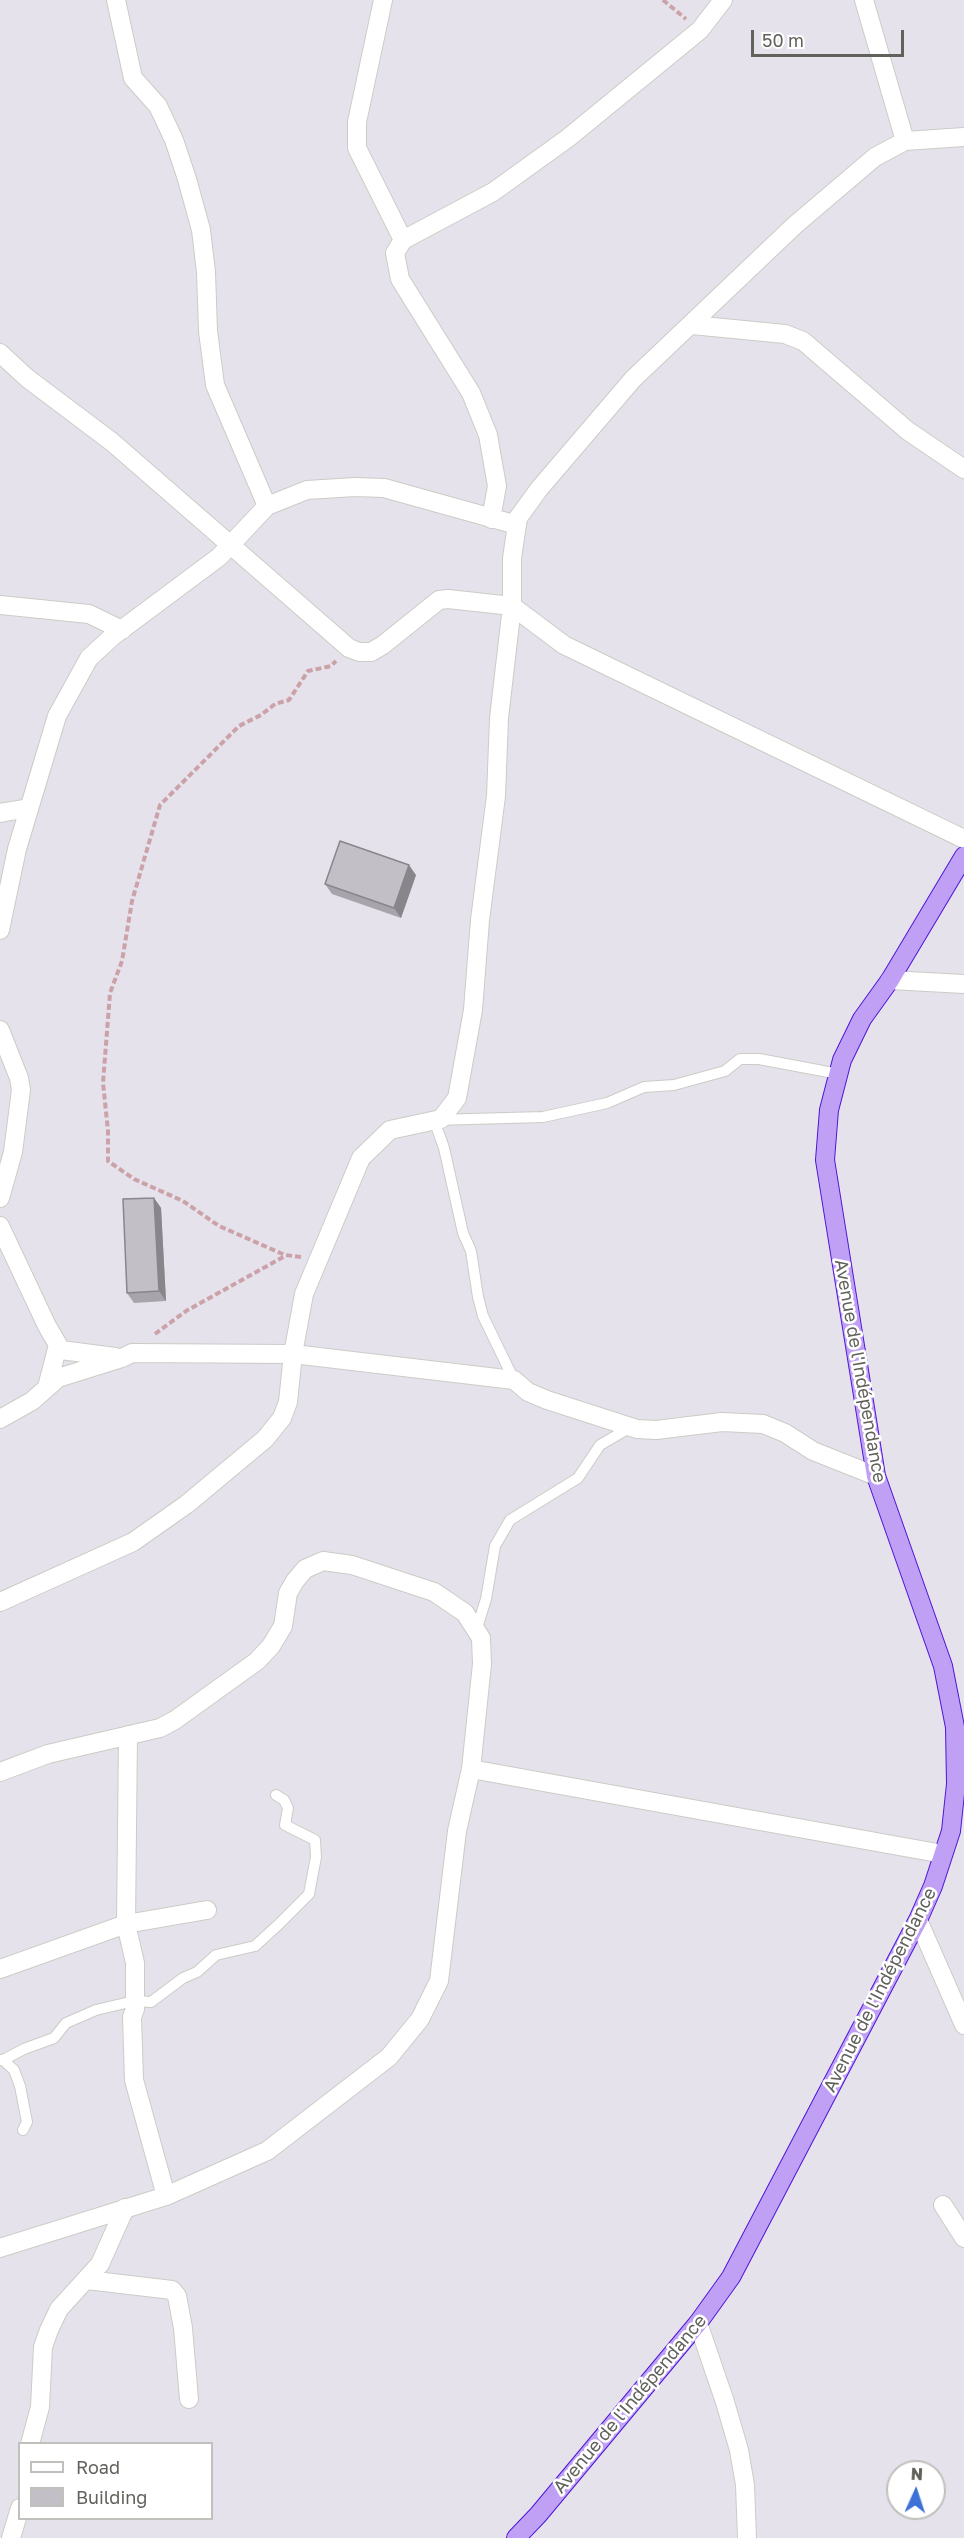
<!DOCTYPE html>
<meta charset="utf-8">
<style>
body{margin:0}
#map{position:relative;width:964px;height:2538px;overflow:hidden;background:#e6e2ec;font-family:"Golos Text",sans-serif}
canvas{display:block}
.legend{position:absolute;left:18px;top:2442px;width:195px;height:78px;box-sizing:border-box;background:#fff;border:2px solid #c0c0bd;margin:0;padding:8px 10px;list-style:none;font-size:18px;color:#61625b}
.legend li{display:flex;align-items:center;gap:12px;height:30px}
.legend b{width:30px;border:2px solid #c0c0bd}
.north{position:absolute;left:886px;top:2460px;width:60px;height:60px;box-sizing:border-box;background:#fff;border:2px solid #c0c0bd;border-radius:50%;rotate:3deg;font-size:16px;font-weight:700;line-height:24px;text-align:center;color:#61625b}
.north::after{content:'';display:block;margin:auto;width:21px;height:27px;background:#3d71d7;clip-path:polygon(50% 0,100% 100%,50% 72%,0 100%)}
.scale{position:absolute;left:751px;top:30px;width:153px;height:27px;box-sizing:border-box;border:3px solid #61625b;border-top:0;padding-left:8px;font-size:18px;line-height:21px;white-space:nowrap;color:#61625b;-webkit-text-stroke:4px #fff;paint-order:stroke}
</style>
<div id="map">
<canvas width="964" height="2538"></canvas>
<ul class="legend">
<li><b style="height:8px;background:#fff"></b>Road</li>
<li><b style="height:16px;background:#c2bfc7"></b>Building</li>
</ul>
<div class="north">N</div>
<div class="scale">50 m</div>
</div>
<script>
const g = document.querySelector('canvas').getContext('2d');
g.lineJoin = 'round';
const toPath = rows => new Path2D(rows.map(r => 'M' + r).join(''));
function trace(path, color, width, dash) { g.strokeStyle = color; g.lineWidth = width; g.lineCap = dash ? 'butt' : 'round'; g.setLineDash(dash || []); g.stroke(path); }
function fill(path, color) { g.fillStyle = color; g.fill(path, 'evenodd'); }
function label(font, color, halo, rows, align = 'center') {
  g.font = font + ' "Golos Text",sans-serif'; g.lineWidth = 5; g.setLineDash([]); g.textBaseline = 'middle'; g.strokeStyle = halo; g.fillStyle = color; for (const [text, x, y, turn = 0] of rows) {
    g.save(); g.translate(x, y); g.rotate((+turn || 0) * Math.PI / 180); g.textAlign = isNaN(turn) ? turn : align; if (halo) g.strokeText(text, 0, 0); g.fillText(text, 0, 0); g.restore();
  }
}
const service = toPath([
 [514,1380,483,1316,478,1297,471,1251,463,1233,444,1148,434,1120,543,1117,607,1103,644,1087,674,1085,725,1071,740,1059,759,1059,839,1074],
 [476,1631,486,1599,495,1546,510,1520,578,1478,600,1445,631,1427],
 [0,2060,3,2060,14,2070,20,2086,27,2122,23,2130],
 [3,2060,24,2049,54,2038,66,2023,96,2010,134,2001,151,2002,183,1978,197,1972,216,1955,255,1946,278,1925,309,1894,316,1857,315,1840,285,1825,288,1808,284,1800,276,1795]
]);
const minor = toPath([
 [116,0,133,78,158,106,174,140,187,179,201,230,206,272,208,331,215,385,267,506],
 [383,0,357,122,357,148,403,240],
 [864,0,905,141],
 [692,325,785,334,803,341,908,431,964,469],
 [0,353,27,378,112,442,349,648,359,652,371,652,383,645,439,600,448,599,512,606,564,645,964,839],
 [491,519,497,486,488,435,471,393,400,279,395,253,403,240,493,192,568,138,700,30,723,0],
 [0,605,89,614,122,630],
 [0,813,29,808],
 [0,930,17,849,57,716,89,658,113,636,219,557,267,506,307,490,355,487,384,488,517,525],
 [890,980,964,984],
 [0,1030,19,1078,21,1090,13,1152,0,1198],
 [0,1226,47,1326,61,1350,115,1357],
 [47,1387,58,1345],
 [0,1419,32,1401,58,1378,122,1358,132,1353,293,1354,514,1380,528,1392,547,1400,637,1429,656,1430,722,1422,763,1424,785,1433,813,1451,876,1476],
 [0,1602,133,1542,187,1504,265,1439,282,1418,288,1402,293,1354,304,1294,361,1158,390,1130,441,1119,457,1098,473,1010,480,920,496,796,499,718,512,606,512,558,518,518,539,489,633,379,795,225,875,157,905,141,964,137],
 [128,1735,126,1924,135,1963,135,2009,132,2017,134,2080,166,2196],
 [0,1772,48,1754,160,1728,175,1720,257,1661,271,1646,283,1626,288,1593,295,1581,305,1569,323,1561,352,1565,434,1592,465,1613,481,1638,482,1664,471,1769],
 [918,1920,964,2025],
 [0,1969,126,1924,207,1910],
 [943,2205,964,2238],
 [0,2248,166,2196,267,2151,389,2057,420,2019,439,1981,457,1831,471,1769,943,1854],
 [87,2280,172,2290,177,2296,183,2328,189,2399],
 [698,2323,725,2402,739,2450,745,2485,747,2538],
 [30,2444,40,2407,43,2347,49,2330,59,2309,100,2264,125,2208],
 [11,2538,20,2508]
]);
const trunk = toPath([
 [516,2538,538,2515,698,2323,731,2277,918,1920,933,1886,951,1831,956,1784,955,1727,943,1666,876,1476,825,1160,829,1110,842,1060,862,1019,890,980,964,856]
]);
trace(service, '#cbccc6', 12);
trace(minor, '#cbccc6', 20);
trace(trunk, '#4c17d7', 20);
trace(toPath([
 [663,0,686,19],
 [301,1257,285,1255,219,1226,183,1201,134,1179,108,1161,108,1131,103,1083,110,993,122,961,132,901,160,805,239,726,261,715,275,704,289,700,308,671,331,666,336,661],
 [155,1334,186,1311,285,1256]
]), '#cba2a7', 4, [6, 3]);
trace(service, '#fff', 10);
trace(minor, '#fff', 18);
trace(trunk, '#c0a0f4', 18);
fill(toPath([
 [416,875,401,918,332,894,325,884],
 [154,1198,161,1208,166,1301,134,1303,127,1293]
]), '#a7a4ab');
fill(toPath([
 [409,865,416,875,401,918,394,908],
 [154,1198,161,1208,166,1301,159,1291]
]), '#88868b');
const building = toPath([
 [340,841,409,865,394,908,325,884,340,841],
 [154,1198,159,1291,127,1293,123,1199,154,1198]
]);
fill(building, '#c2bfc7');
trace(building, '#88868b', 1.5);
label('18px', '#61625b', '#fff', [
 ["Avenue de l'Indépendance",860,1371,80],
 ["Avenue de l'Indépendance",880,1990,-63],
 ["Avenue de l'Indépendance",630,2404,-50]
]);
</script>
